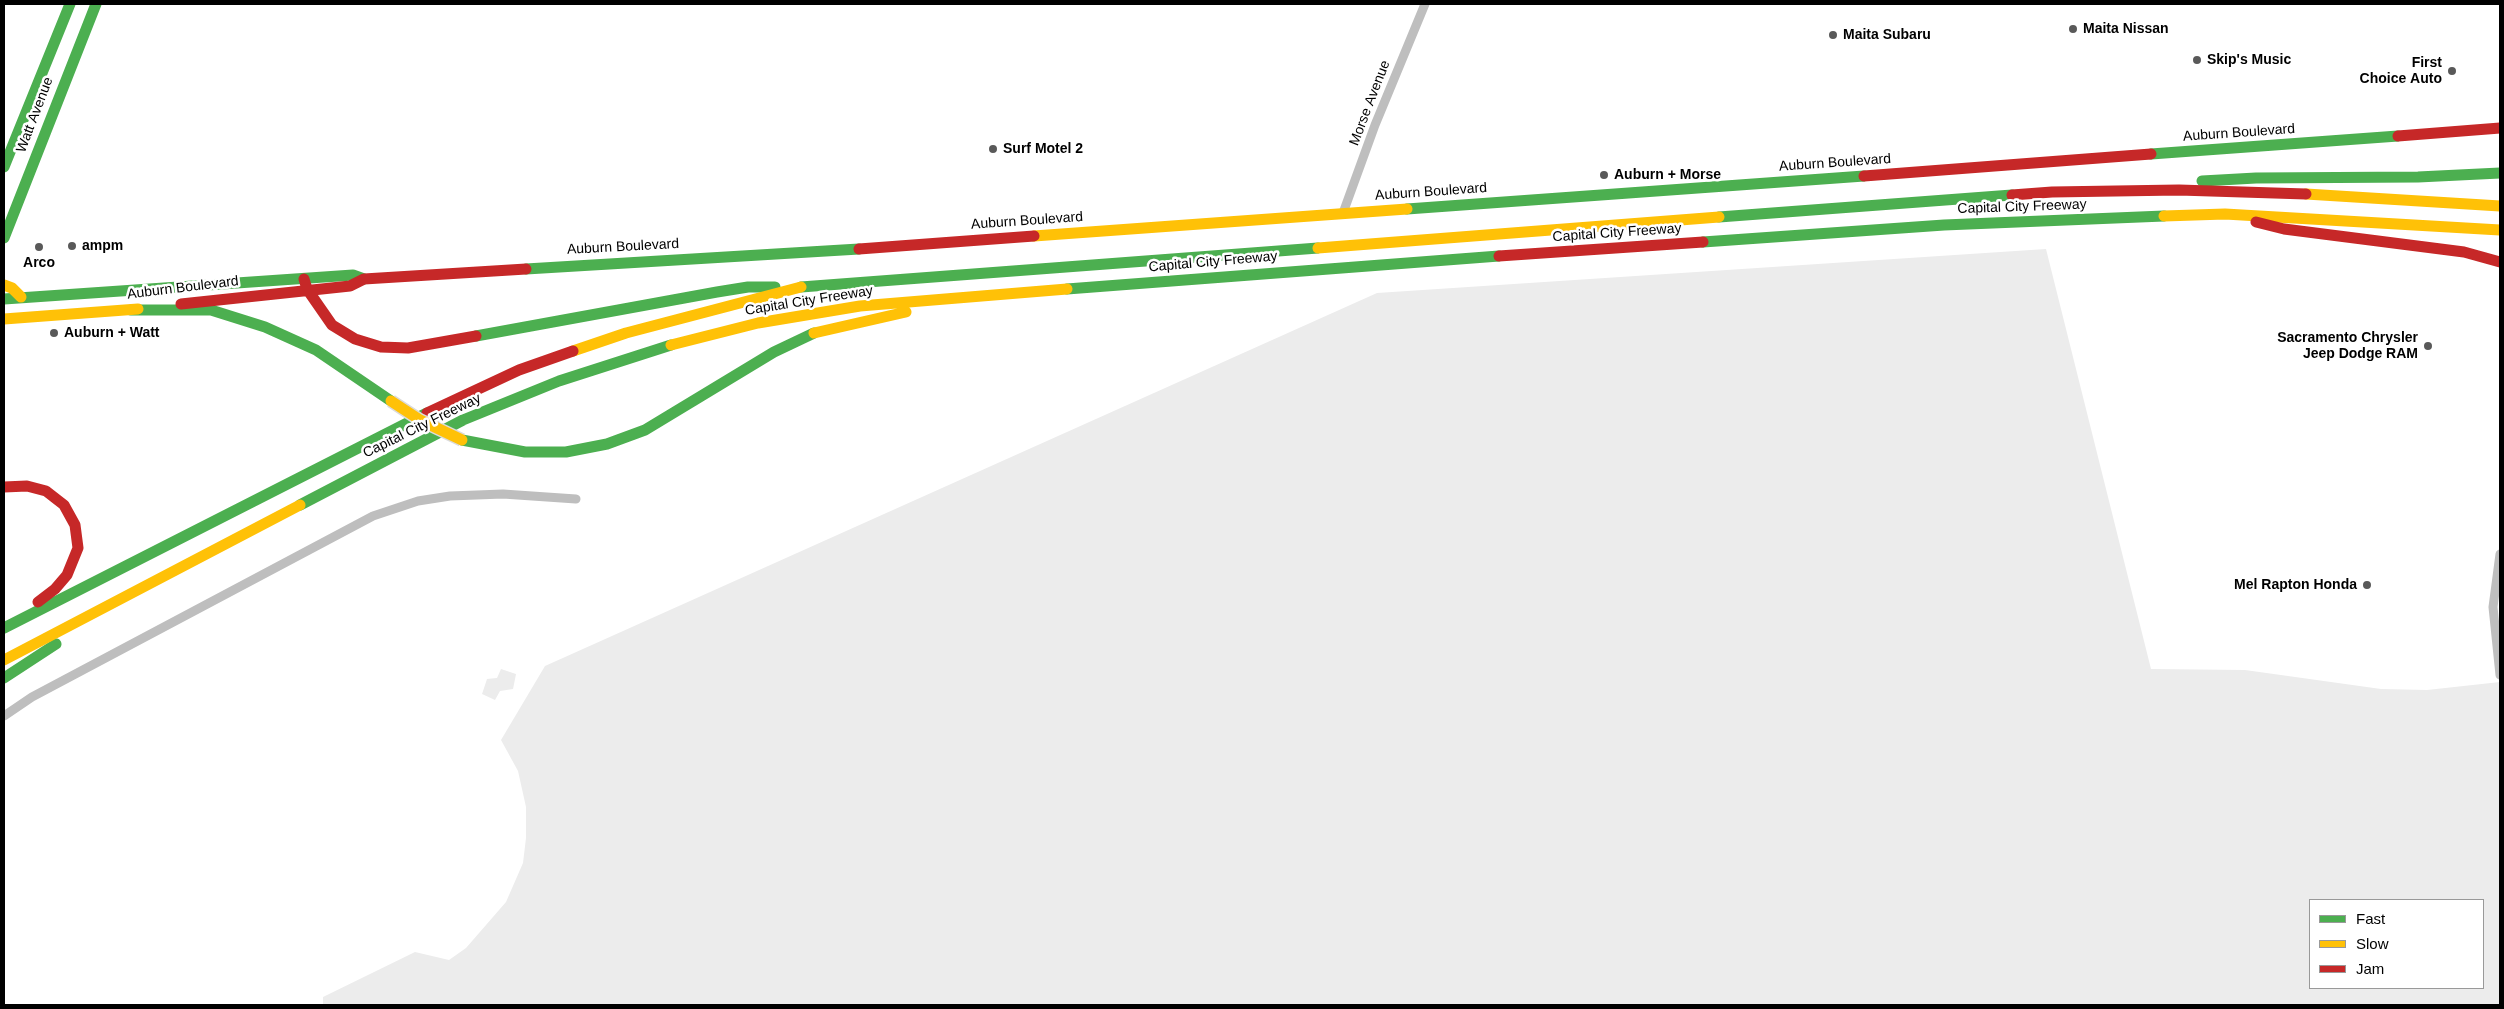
<!DOCTYPE html>
<style>
body{margin:0}
#map{position:relative;width:2504px;height:1009px;overflow:hidden;background:#fff;font-family:Arial,sans-serif}
canvas{display:block}
.frame{position:absolute;inset:0;border:5px solid #000;pointer-events:none}
.legend{position:absolute;left:2309px;top:899px;width:175px;height:90px;box-sizing:border-box;background:#fff;border:1px solid #999;margin:0;padding:6px 9px;list-style:none;font-size:15px;color:#000}
.legend li{display:flex;align-items:center;gap:10px;height:25px}
.legend b{width:25px;border:1px solid #999}
</style>
<div id="map">
<canvas width="2504" height="1009"></canvas>
<div class="frame"></div>
<ul class="legend">
<li><b style="height:6px;background:#4caf50"></b>Fast</li>
<li><b style="height:6px;background:#ffc107"></b>Slow</li>
<li><b style="height:6px;background:#c62828"></b>Jam</li>
</ul>
</div>
<script>
const g = document.querySelector('canvas').getContext('2d');
g.lineJoin = 'round';
function fill(path, color) { g.fillStyle = color; g.fill(path, 'evenodd'); }
const toPath = rows => new Path2D(rows.map(r => 'M' + r).join(''));
function trace(path, color, width, dash) { g.strokeStyle = color; g.lineWidth = width; g.lineCap = dash ? 'butt' : 'round'; g.setLineDash(dash || []); g.stroke(path); }
function label(font, color, halo, rows, align = 'center') {
  g.font = font + ' Arial,sans-serif'; g.lineWidth = 5; g.setLineDash([]); g.textBaseline = 'middle'; g.strokeStyle = halo; g.fillStyle = color; for (const [text, x, y, turn = 0] of rows) {
    g.save(); g.translate(x, y); g.rotate((+turn || 0) * Math.PI / 180); g.textAlign = isNaN(turn) ? turn : align; if (halo) g.strokeText(text, 0, 0); g.fillText(text, 0, 0); g.restore();
  }
}
fill(toPath([
 [2046,249,2151,669,2245,670,2381,689,2427,690,2500,682,2500,1005,323,1005,323,997,415,952,449,960,466,948,506,902,523,863,526,838,526,807,518,771,501,740,545,666,1377,293],
 [2483,900,2483,988,2310,988,2310,900],
 [501,669,516,674,513,689,500,691,495,700,482,694,487,679,497,678]
]), '#ececec');
trace(toPath([
 [1343,213,1375,125,1425,4],
 [2500,675,2493,607,2500,554],
 [4,716,32,697,373,516,418,501,450,496,503,494,576,499]
]), '#bebebe', 9);
trace(toPath([
 [2151,154,2398,136],
 [4,167,70,4],
 [2202,181,2256,178,2418,177,2500,173],
 [1407,209,1864,176],
 [1719,217,2012,195],
 [4,238,96,4],
 [1703,242,1944,225,2164,216],
 [526,269,859,249],
 [801,287,1318,248],
 [1067,289,1499,256],
 [4,299,353,275,364,279],
 [131,310,211,310,265,327,316,350,391,401],
 [476,336,717,292,748,287,775,287],
 [462,440,525,452,566,452,607,444,645,430,774,352,814,333],
 [300,505,463,420,559,381,671,345],
 [4,628,427,413],
 [4,678,56,644]
]), '#4caf50', 11);
trace(toPath([
 [2306,194,2500,206],
 [2164,216,2225,214,2500,230],
 [1034,236,1407,209],
 [1318,248,1719,217],
 [4,285,12,288,21,297],
 [4,319,138,309],
 [814,333,906,312],
 [671,345,758,323,860,306,1067,289],
 [573,351,626,333,801,287],
 [4,660,300,505]
]), '#ffc107', 11);
trace(toPath([
 [2398,136,2500,128],
 [1864,176,2151,154],
 [2012,195,2052,192,2179,190,2306,194],
 [2256,222,2284,229,2464,252,2500,262],
 [859,249,1034,236],
 [1499,256,1703,242],
 [304,279,307,289,332,325,355,339,381,347,408,348,476,336],
 [181,304,350,286,364,279,526,269],
 [427,413,519,370,573,351],
 [4,487,27,486,46,491,64,505,75,525,78,548,67,575,55,589,38,602]
]), '#c62828', 11);
const slowBridge = toPath([
 [391,401,420,420,462,440]
]);
trace(slowBridge, '#dbdbdb', 14, []);
trace(slowBridge, '#ffc107', 11);
for (const [x, y, r, color] of [
 [2073,29,5,"#595959"],
 [1833,35,5,"#595959"],
 [2197,60,5,"#595959"],
 [2452,71,5,"#595959"],
 [993,149,5,"#595959"],
 [1604,175,5,"#595959"],
 [72,246,5,"#595959"],
 [39,247,5,"#595959"],
 [54,333,5,"#595959"],
 [2428,346,5,"#595959"],
 [2367,585,5,"#595959"]
]) { const dot = new Path2D(); dot.arc(x, y, r, 0, 2 * Math.PI); g.fillStyle = color; g.fill(dot); trace(dot, '#fff', 2); }
label('bold 14px', '#000', '#fff', [
 ["Maita Nissan",2083,29],
 ["Maita Subaru",1843,35],
 ["Skip's Music",2207,60],
 ["First",2442,63,"right"],
 ["Choice Auto",2442,79,"right"],
 ["Surf Motel 2",1003,149],
 ["Auburn + Morse",1614,175],
 ["ampm",82,246],
 ["Arco",39,263,"center"],
 ["Auburn + Watt",64,333],
 ["Sacramento Chrysler",2418,338,"right"],
 ["Jeep Dodge RAM",2418,354,"right"],
 ["Mel Rapton Honda",2357,585,"right"]
], 'left');
label('14px', '#000', '#fff', [
 ["Morse Avenue",1370,103,-69],
 ["Watt Avenue",35,115,-69],
 ["Auburn Boulevard",2239,133,-4],
 ["Auburn Boulevard",1835,163,-4],
 ["Auburn Boulevard",1431,192,-4],
 ["Capital City Freeway",2022,207,-2],
 ["Auburn Boulevard",1027,221,-4],
 ["Capital City Freeway",1617,233,-4],
 ["Auburn Boulevard",623,247,-3],
 ["Capital City Freeway",1213,262,-5],
 ["Auburn Boulevard",183,288,-7],
 ["Capital City Freeway",809,301,-9],
 ["Capital City Freeway",422,426,-26]
]);
</script>
